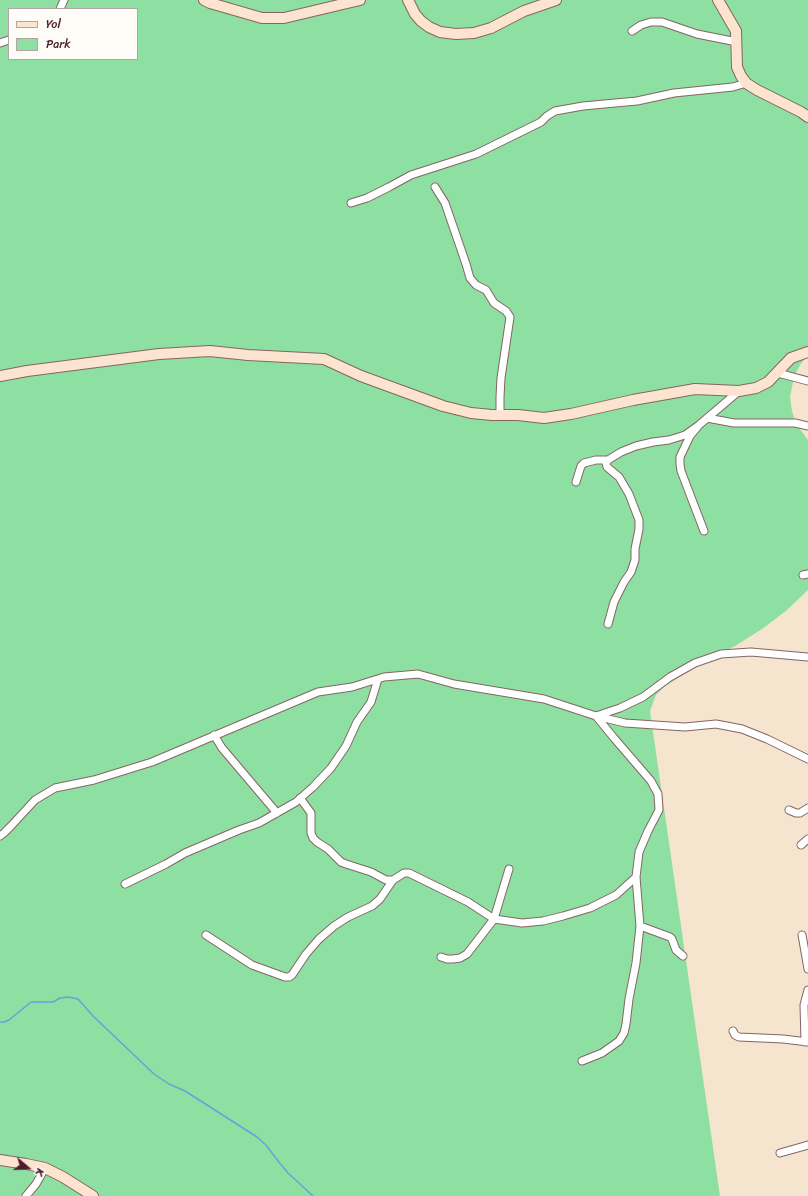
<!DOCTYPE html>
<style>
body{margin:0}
#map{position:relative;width:808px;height:1196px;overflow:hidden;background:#f5e5ce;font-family:Sriracha,sans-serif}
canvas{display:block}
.legend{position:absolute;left:8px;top:8px;width:130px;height:52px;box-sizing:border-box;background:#fdfcf7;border:1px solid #b5a4a5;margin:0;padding:5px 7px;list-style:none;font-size:12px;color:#4a1f2b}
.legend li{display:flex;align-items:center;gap:8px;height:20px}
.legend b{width:20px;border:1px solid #b5a4a5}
.north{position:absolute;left:8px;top:1148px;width:40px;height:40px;-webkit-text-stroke:3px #fdfcf7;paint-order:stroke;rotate:109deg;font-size:11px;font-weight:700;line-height:16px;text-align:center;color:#4a1f2b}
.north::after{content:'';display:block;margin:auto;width:14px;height:18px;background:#4a1f2b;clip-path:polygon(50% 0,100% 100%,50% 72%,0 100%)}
</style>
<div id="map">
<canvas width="808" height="1196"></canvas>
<ul class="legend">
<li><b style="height:5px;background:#fde4d1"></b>Yol</li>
<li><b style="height:11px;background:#8de0a2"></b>Park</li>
</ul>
<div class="north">K</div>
</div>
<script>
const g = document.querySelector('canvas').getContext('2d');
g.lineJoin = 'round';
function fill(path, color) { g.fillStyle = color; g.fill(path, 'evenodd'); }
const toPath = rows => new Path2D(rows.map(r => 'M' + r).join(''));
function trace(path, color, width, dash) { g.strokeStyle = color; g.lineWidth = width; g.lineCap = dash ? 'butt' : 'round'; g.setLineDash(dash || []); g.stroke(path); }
fill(toPath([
 [0,0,808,0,808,355,800,365,794,377,790,397,792,411,796,424,808,440,808,590,787,610,762,629,735,646,701,663,664,687,656,695,650,711,720,1196,0,1196],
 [9,9,137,9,137,59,9,59]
]), '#8de0a2');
trace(toPath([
 [0,1022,4,1022,9,1020,31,1002,53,1002,60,998,68,997,78,999,93,1016,154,1074,169,1084,185,1091,207,1105,257,1137,266,1145,278,1161,288,1173,313,1196]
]), '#6f9ed8', 1.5);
const street = toPath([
 [60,9,64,0],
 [632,31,641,25,651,22,662,22,697,34,737,42],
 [0,43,9,40],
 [435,187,445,203,466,264,470,278,476,285,486,290,494,303,506,311,510,317,501,378,500,397,500,415],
 [351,203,367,198,389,187,411,175,476,154,541,122,547,116,555,111,583,106,637,101,674,93,733,87,746,83],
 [778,373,808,381],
 [707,418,734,423,795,423,808,426],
 [576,482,581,466,584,463,596,460,608,460],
 [704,531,681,471,680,464,680,457,690,436,699,425,739,391],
 [803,575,808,574],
 [608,624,614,602,624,582,631,572,635,560,635,549,639,529,639,520,629,494,619,477,607,467,606,463,608,460,621,452,636,446,653,442,669,440,685,435,699,425],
 [596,716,620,708,643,697,670,677,695,663,721,654,751,652,808,657],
 [214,735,222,748,277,813],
 [300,798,311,813,311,833,313,838,317,842,328,849,341,862,346,864,371,872,386,880,393,880],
 [789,810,796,813,800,813,808,808],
 [0,836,4,833,11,826,35,800,55,788,94,780,152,762,318,692,352,687,384,677,418,674,454,684,544,699,596,716,625,723,685,727,716,724,742,729,767,739,808,759],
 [801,845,808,839],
 [125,884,166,864,185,853,239,830,259,823,296,802,313,787,331,768,346,746,357,722,371,702,378,679],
 [640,926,670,937,672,939,676,950,683,956],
 [206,935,252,965,285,977,289,977,292,975,306,954,319,939,334,926,348,917,372,906,380,899,393,880,404,873,409,873,468,902,494,919,509,869],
 [802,935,808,969],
 [441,957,447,959,453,959,460,958,467,954,494,919,522,923,543,921,563,916,590,908,616,895,636,877],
 [733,1031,735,1035,739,1037,783,1039,808,1042],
 [805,1042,804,1005,808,990],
 [582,1061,602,1053,619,1041,624,1033,626,1024,629,999,636,963,640,926,636,877,639,852,648,831,659,810,658,794,651,781,614,738,596,716],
 [780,1153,808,1145],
 [26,1196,36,1184,45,1168]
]);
const secondary = toPath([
 [204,0,210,3,262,18,284,18,360,0],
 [408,0,415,14,421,21,429,27,440,32,456,34,474,33,491,28,524,11,556,0],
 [718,0,736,31,737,67,741,76,746,83,757,90,801,112,808,117],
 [0,376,27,371,159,354,210,351,248,355,324,359,361,376,443,406,471,413,492,415,518,415,544,418,571,414,633,400,695,389,739,391,756,388,768,382,791,358,808,352],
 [0,1160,26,1164,45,1168,63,1177,93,1196]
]);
trace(street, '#866464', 9);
trace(secondary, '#866464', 12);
trace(street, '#fff', 7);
trace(secondary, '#fde4d1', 10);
</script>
